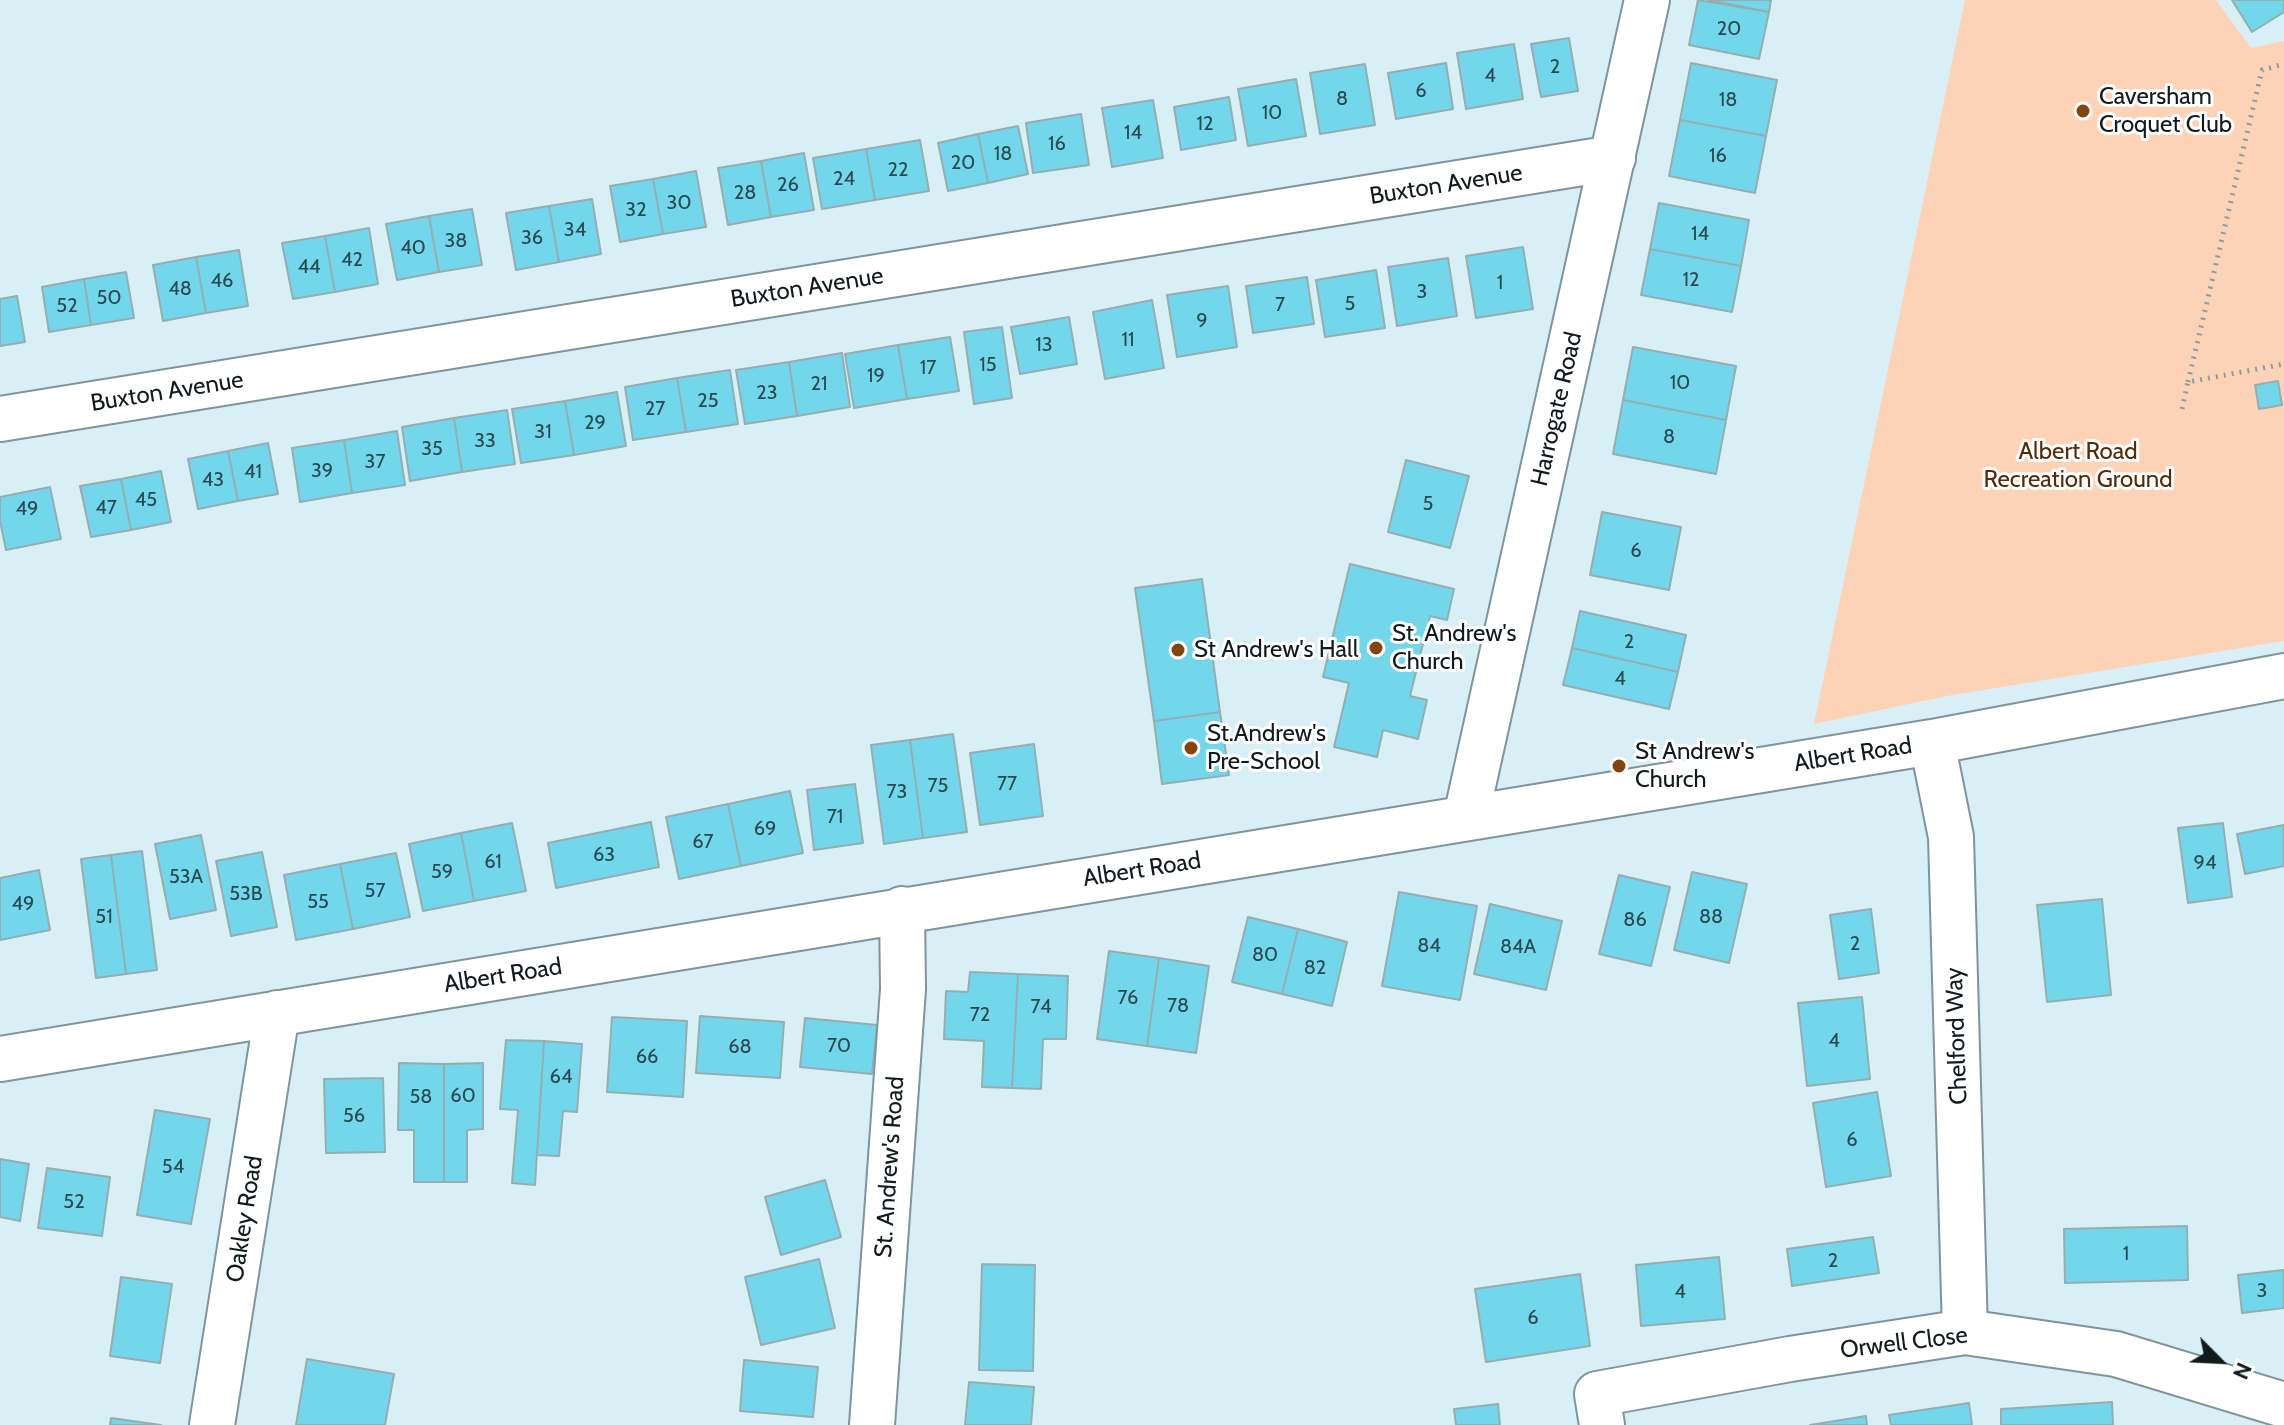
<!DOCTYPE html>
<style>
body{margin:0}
#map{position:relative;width:2284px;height:1425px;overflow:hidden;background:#d8eff5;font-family:Cabin,sans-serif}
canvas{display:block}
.north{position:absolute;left:2180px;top:1321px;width:80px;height:80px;-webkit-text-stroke:6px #fff;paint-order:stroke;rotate:114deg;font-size:22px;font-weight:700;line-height:32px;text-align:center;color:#111a1c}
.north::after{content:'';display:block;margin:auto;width:28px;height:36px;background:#111a1c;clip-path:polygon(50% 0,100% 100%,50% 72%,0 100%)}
</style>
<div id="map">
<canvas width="2284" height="1425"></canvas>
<div class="north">N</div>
</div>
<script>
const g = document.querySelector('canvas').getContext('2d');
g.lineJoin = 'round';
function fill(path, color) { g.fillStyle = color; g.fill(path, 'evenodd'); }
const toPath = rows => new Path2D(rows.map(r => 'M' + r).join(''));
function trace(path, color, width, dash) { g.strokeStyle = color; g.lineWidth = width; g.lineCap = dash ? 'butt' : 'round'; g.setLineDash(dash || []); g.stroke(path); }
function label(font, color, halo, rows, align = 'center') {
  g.font = font + ' Cabin,sans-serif'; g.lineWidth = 6; g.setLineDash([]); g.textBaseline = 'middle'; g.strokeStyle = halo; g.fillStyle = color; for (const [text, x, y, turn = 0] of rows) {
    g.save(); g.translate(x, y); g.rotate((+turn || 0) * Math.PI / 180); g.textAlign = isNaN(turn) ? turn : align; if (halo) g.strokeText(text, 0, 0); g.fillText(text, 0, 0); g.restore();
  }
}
fill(toPath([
 [1965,0,2216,0,2251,48,2284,41,2284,641,1947,696,1814,724]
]), '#fdd3b8');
const building = toPath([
 [1698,0,1769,12,1759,59,1689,45,1698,0],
 [1708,0,1771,0,1769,12,1708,0],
 [2232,0,2284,0,2284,12,2252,32,2232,0],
 [1569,38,1578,91,1541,97,1531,44,1569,38],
 [1514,44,1523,99,1466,109,1457,53,1514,44],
 [1446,63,1453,109,1396,119,1388,73,1446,63],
 [1691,63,1777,80,1766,136,1680,120,1691,63],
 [1365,64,1375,125,1320,134,1310,73,1365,64],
 [1296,79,1306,136,1248,146,1238,89,1296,79],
 [1229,97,1236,140,1181,150,1174,107,1229,97],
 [1153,100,1163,158,1112,167,1102,108,1153,100],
 [1081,114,1089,165,1033,173,1026,123,1081,114],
 [1680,120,1766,136,1755,193,1669,176,1680,120],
 [1018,126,1028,174,988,183,978,134,1018,126],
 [978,134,988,183,948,191,938,143,978,134],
 [920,140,929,191,875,200,866,149,920,140],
 [866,149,875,200,822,209,813,158,866,149],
 [804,153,814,210,771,217,761,161,804,153],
 [761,161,771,217,728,225,718,168,761,161],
 [696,171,706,227,663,234,653,179,696,171],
 [653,179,663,234,620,242,610,186,653,179],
 [592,199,601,254,559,262,549,206,592,199],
 [1659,203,1749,220,1741,266,1650,249,1659,203],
 [549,206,559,262,516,270,506,213,549,206],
 [472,209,482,265,439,272,429,216,472,209],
 [429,216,439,272,397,280,386,224,429,216],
 [369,228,378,284,335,292,325,236,369,228],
 [325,236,335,292,293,299,282,243,325,236],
 [1523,247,1533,309,1476,318,1466,256,1523,247],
 [1650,249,1741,266,1732,312,1641,295,1650,249],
 [239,250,248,306,206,313,196,257,239,250],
 [196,257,206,313,163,321,153,265,196,257],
 [1448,258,1457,316,1397,326,1388,267,1448,258],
 [1376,270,1385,328,1325,337,1316,280,1376,270],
 [126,272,134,318,91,325,84,279,126,272],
 [1307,277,1314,324,1253,333,1246,286,1307,277],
 [84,279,91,325,49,332,42,287,84,279],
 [1228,286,1237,347,1177,357,1167,295,1228,286],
 [17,296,25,342,0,346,0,299,17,296],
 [1152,300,1164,368,1105,379,1093,312,1152,300],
 [1069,317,1077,364,1020,374,1011,327,1069,317],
 [1002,327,1012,398,974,404,964,332,1002,327],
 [950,337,959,391,907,399,898,345,950,337],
 [898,345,907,399,854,408,845,354,898,345],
 [1633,347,1736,366,1726,420,1623,400,1633,347],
 [842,353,850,407,797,416,789,362,842,353],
 [789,362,797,416,745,424,736,370,789,362],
 [730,370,738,424,686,432,677,378,730,370],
 [677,378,686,432,633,440,625,387,677,378],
 [2278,381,2282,405,2259,409,2255,385,2278,381],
 [617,392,626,446,574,455,565,401,617,392],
 [1623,400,1726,420,1716,474,1613,454,1623,400],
 [565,401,574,455,521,463,512,409,565,401],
 [507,410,515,464,462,472,454,418,507,410],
 [454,418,462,472,410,481,402,427,454,418],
 [397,431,405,485,352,493,344,440,397,431],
 [344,440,352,493,300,502,292,448,344,440],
 [268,443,278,494,238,501,228,451,268,443],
 [228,451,238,501,198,509,188,459,228,451],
 [1406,460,1469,476,1450,548,1388,532,1406,460],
 [161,471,171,522,131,530,121,479,161,471],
 [121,479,131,530,91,537,80,486,121,479],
 [50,487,61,539,6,550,0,521,0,497,50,487],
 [1602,512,1681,527,1669,590,1590,575,1602,512],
 [1350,564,1454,589,1447,620,1430,616,1410,696,1427,700,1418,739,1383,730,1377,757,1334,747,1349,683,1323,677,1350,564],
 [1202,579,1220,712,1154,721,1135,588,1202,579],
 [1580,611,1686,635,1678,672,1572,648,1580,611],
 [1572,648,1678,672,1669,709,1563,685,1572,648],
 [1220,712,1229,775,1162,784,1154,721,1220,712],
 [953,734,967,832,923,838,910,740,953,734],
 [910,740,923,838,884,844,871,745,910,740],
 [1034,744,1043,816,980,825,970,753,1034,744],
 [855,784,863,843,814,850,807,790,855,784],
 [790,791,803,853,741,866,728,804,790,791],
 [728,804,741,866,679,879,666,817,728,804],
 [651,822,659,867,556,888,548,843,651,822],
 [512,823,526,891,474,901,461,833,512,823],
 [2223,823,2232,897,2188,903,2178,828,2223,823],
 [2284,825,2284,866,2245,874,2237,834,2284,825],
 [461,833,474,901,423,911,409,844,461,833],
 [201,835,216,910,170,919,155,844,201,835],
 [142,851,157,970,126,974,111,855,142,851],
 [262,852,277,927,231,936,216,861,262,852],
 [396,853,410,917,353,929,340,864,396,853],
 [111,855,126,974,96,978,81,859,111,855],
 [340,864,353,929,296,940,284,875,340,864],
 [39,870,50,930,0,940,0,878,39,870],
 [1692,872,1747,884,1729,963,1674,950,1692,872],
 [1619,875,1670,887,1651,966,1599,954,1619,875],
 [1399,892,1477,906,1460,1000,1382,986,1399,892],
 [2102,899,2111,995,2047,1002,2037,905,2102,899],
 [1490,904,1562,921,1546,990,1474,974,1490,904],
 [1871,909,1879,973,1839,979,1830,915,1871,909],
 [1248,917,1298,929,1282,994,1232,982,1248,917],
 [1298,929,1347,942,1332,1006,1282,994,1298,929],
 [1109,951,1159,958,1147,1046,1097,1039,1109,951],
 [1159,958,1209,966,1196,1053,1147,1046,1159,958],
 [970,972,1018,974,1012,1088,982,1087,984,1041,944,1039,946,991,968,992,970,972],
 [1018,974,1068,976,1066,1039,1043,1039,1041,1089,1012,1088,1018,974],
 [1862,997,1870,1079,1807,1086,1798,1003,1862,997],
 [700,1016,784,1022,780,1078,696,1073,700,1016],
 [612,1017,687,1021,683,1097,607,1092,612,1017],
 [805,1018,877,1025,872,1074,800,1067,805,1018],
 [506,1040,544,1041,535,1185,512,1183,518,1110,500,1109,506,1040],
 [544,1041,582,1044,577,1112,563,1111,559,1156,537,1155,544,1041],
 [399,1063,444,1064,444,1182,414,1182,414,1130,398,1130,399,1063],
 [483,1063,483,1129,467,1130,467,1182,444,1182,444,1064,483,1063],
 [383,1078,385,1152,326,1153,324,1079,383,1078],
 [1877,1092,1891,1176,1826,1187,1813,1103,1877,1092],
 [155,1110,210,1119,191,1224,137,1215,155,1110],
 [0,1159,29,1164,20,1221,0,1217,0,1159],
 [47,1168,110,1177,102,1236,38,1228,47,1168],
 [825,1180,841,1237,781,1255,765,1197,825,1180],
 [2187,1226,2188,1280,2065,1283,2064,1229,2187,1226],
 [1873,1237,1879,1273,1792,1286,1787,1249,1873,1237],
 [1719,1257,1725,1319,1641,1326,1636,1265,1719,1257],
 [819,1259,835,1328,761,1345,745,1277,819,1259],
 [982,1264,1035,1265,1033,1371,979,1370,982,1264],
 [2284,1270,2284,1308,2242,1313,2238,1275,2284,1270],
 [1580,1274,1590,1346,1486,1362,1475,1289,1580,1274],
 [121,1277,172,1284,160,1363,110,1356,121,1277],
 [307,1359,394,1374,385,1425,296,1425,307,1359],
 [744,1360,818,1367,813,1417,740,1411,744,1360],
 [969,1382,1034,1387,1031,1425,965,1425,969,1382],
 [2112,1402,2113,1425,2001,1425,2001,1409,2112,1402],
 [1969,1403,1972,1425,1891,1425,1889,1415,1969,1403],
 [1498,1404,1500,1425,1456,1425,1454,1409,1498,1404],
 [1866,1416,1867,1425,1810,1425,1866,1416],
 [111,1418,161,1425,110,1425,111,1418]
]);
fill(building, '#73d7ec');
trace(building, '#96adb2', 2);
const minor = toPath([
 [0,419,1613,158],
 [1932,742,1951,837,1965,1332],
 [1466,817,1647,0],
 [0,1059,1932,742,2284,676],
 [212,1425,277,1013],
 [872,1425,903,989,902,909],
 [1602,1425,1597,1394,1790,1359,1965,1332,2116,1354,2284,1405]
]);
trace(minor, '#7f959a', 48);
trace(toPath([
 [2188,382,2262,70,2284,64],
 [2182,409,2188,382,2284,364]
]), '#8b9da2', 5, [2, 6]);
trace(minor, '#fff', 44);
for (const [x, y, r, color] of [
 [2083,111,8,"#84440c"],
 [1376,648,8,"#84440c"],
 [1178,650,8,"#84440c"],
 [1191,748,8,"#84440c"],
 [1619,766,8,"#84440c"]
]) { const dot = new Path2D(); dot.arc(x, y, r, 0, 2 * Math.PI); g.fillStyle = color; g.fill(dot); trace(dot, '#fff', 3); }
label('20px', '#2a4950', null, [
 ["20",1729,29],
 ["2",1555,67],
 ["4",1490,76],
 ["6",1421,91],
 ["8",1342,99],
 ["18",1728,100],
 ["10",1272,113],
 ["12",1205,124],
 ["14",1133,133],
 ["16",1057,144],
 ["18",1003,154],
 ["16",1718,156],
 ["20",963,163],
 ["22",898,170],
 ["24",844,179],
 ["26",788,185],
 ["28",745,193],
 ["30",679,203],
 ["32",636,210],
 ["34",575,230],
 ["14",1700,234],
 ["36",532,238],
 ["38",456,241],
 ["40",413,248],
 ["42",352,260],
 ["44",309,267],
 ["12",1691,280],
 ["46",222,281],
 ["1",1500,283],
 ["48",180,289],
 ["3",1422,292],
 ["50",109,298],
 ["5",1350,304],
 ["7",1280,305],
 ["52",67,306],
 ["9",1202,321],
 ["11",1128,340],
 ["13",1044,345],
 ["15",988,365],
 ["17",928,368],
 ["19",876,376],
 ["10",1680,383],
 ["21",819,384],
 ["23",767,393],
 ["25",708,401],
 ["27",655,409],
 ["29",595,423],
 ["31",543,432],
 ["8",1669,437],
 ["33",485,441],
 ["35",432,449],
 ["37",375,462],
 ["39",322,471],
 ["41",253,472],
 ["43",213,480],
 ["45",146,500],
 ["5",1428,504],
 ["47",106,508],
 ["49",27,509],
 ["6",1636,551],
 ["2",1629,642],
 ["4",1620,679],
 ["77",1007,784],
 ["75",938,786],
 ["73",897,792],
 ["71",835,817],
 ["69",765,829],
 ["67",703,842],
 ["63",604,855],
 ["61",493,862],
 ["94",2205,863],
 ["59",442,872],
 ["53A",186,877],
 ["57",375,891],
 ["53B",246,894],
 ["55",318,902],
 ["49",23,904],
 ["51",104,917],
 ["88",1711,917],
 ["86",1635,920],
 ["2",1855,944],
 ["84",1429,946],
 ["84A",1518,947],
 ["80",1265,955],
 ["82",1315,968],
 ["76",1128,998],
 ["78",1178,1006],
 ["74",1041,1007],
 ["72",980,1015],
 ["4",1834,1041],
 ["70",839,1046],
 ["68",740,1047],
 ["66",647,1057],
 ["64",561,1077],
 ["60",463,1096],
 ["58",421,1097],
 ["56",354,1116],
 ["6",1852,1140],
 ["54",173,1167],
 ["52",74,1202],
 ["1",2126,1254],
 ["2",1833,1261],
 ["3",2262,1291],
 ["4",1680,1292],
 ["6",1533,1318]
]);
label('24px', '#111a1c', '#fff', [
 ["Caversham",2099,97],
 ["Croquet Club",2099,125],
 ["St. Andrew's",1392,634],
 ["Church",1392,662],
 ["St Andrew's Hall",1194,650],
 ["St.Andrew's",1207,734],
 ["Pre-School",1207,762],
 ["St Andrew's",1635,752],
 ["Church",1635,780]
], 'left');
label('24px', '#111a1c', '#fff', [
 ["Buxton Avenue",1446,185,-9],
 ["Buxton Avenue",807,288,-9],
 ["Buxton Avenue",167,392,-9],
 ["Harrogate Road",1557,409,-77],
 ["Albert Road",1853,755,-9],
 ["Albert Road",1142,870,-9],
 ["Albert Road",503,976,-9],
 ["Chelford Way",1957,1036,-92],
 ["St. Andrew's Road",890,1167,-86],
 ["Oakley Road",245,1219,-81],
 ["Orwell Close",1904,1343,-7]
]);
label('24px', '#552b08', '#fff', [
 ["Albert Road",2078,452],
 ["Recreation Ground",2078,480]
]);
</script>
